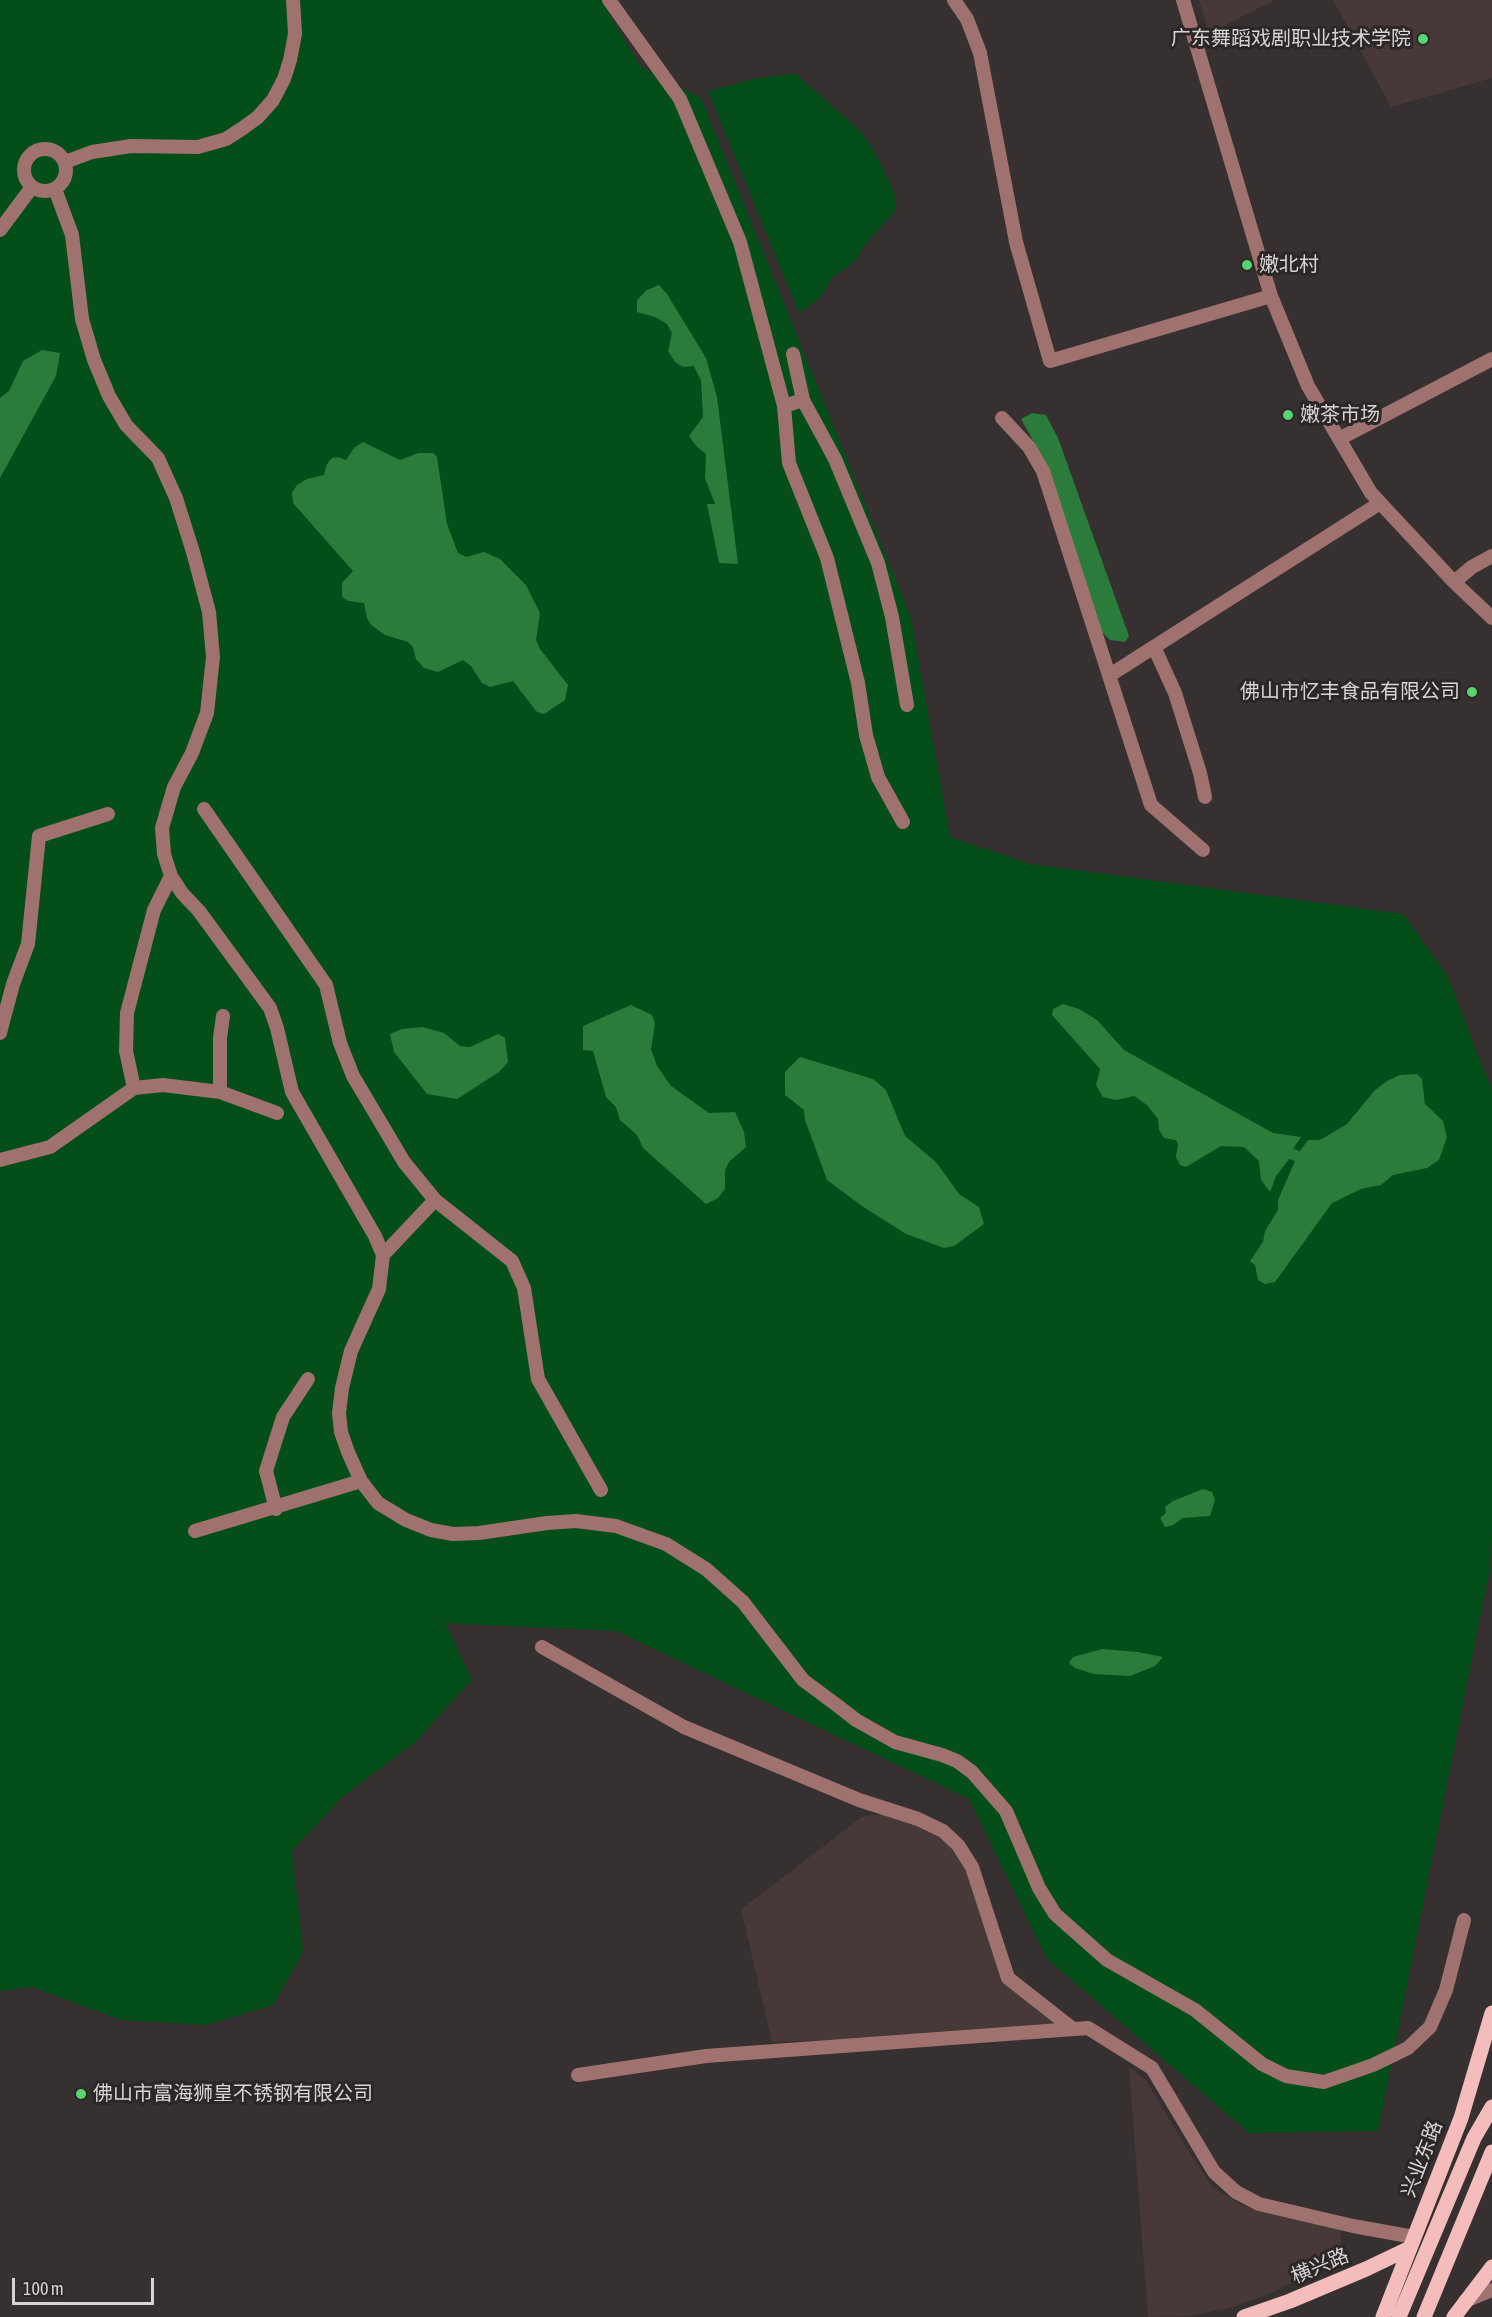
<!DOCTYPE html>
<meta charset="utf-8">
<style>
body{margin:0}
#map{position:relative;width:1492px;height:2317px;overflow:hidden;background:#363030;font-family:"Asap Condensed",sans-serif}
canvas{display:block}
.scale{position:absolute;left:12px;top:2278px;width:142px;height:27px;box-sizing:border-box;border:3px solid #d8d4d4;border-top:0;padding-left:8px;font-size:18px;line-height:21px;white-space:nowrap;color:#d8d4d4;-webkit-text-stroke:4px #2c2626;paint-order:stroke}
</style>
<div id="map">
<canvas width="1492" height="2317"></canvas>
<div class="scale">100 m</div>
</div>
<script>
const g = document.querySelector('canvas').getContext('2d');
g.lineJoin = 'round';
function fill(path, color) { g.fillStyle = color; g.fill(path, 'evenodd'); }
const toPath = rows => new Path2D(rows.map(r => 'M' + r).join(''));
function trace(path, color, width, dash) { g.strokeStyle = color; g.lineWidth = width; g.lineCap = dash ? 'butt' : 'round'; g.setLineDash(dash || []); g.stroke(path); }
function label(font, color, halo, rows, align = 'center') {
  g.font = font + ' "Asap Condensed","Noto Sans SC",sans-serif'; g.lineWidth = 6; g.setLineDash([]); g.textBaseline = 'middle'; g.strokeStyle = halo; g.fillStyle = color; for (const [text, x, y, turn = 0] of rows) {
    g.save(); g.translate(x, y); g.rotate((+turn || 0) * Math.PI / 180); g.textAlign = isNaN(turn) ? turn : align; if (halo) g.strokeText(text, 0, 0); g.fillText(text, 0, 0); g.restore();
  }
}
fill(toPath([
 [1199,0,1275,0,1209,33],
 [1333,0,1492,0,1492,78,1391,107],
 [878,1814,905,1820,940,1834,964,1861,1004,1975,1061,2027,994,2033,772,2042,741,1909,862,1817],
 [1129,2067,1146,2080,1187,2149,1213,2187,1243,2206,1264,2212,1340,2229,1343,2261,1306,2275,1274,2292,1232,2307,1192,2316,1148,2317]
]), '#463938');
fill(toPath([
 [0,0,601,0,640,66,701,98,911,618,950,837,1031,864,1403,914,1447,975,1492,1091,1492,1527,1489,1573,1378,2131,1249,2133,1047,1959,969,1799,616,1631,445,1623,472,1680,414,1743,342,1797,292,1851,303,1952,273,2005,206,2025,121,2020,32,1987,0,1991],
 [795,73,860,131,873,149,884,171,894,193,896,210,865,245,853,263,833,277,820,298,799,313,708,91,754,79]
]), '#044e1a');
fill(toPath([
 [659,285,667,294,706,358,717,397,738,564,719,563,707,504,715,504,705,478,706,454,696,446,689,436,703,417,701,381,694,366,683,367,675,362,668,351,672,333,667,324,655,317,637,312,637,300,647,290],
 [42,350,60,353,56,376,0,478,0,398,9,391,23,361],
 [1032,413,1046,415,1058,438,1129,636,1125,642,1110,640,1099,629,1045,462,1021,419],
 [363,442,400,460,418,453,433,453,437,457,447,524,458,553,466,557,484,552,500,559,526,585,540,613,536,640,540,649,568,685,565,700,544,714,537,712,513,681,490,687,482,683,471,666,463,660,438,672,424,668,416,659,413,647,408,642,385,635,371,625,367,618,364,603,348,601,342,597,342,583,353,571,293,503,292,493,297,485,307,479,324,475,327,464,332,458,338,457,346,460,354,448],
 [1063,1004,1079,1009,1097,1020,1124,1050,1273,1133,1301,1137,1293,1149,1300,1151,1308,1140,1320,1140,1347,1124,1375,1090,1387,1081,1400,1075,1417,1074,1422,1079,1425,1104,1443,1121,1447,1137,1439,1160,1427,1168,1393,1175,1381,1185,1361,1189,1332,1203,1275,1282,1265,1284,1258,1280,1255,1265,1250,1261,1263,1242,1265,1231,1278,1210,1278,1200,1295,1161,1289,1159,1276,1176,1270,1192,1261,1180,1259,1161,1244,1147,1221,1146,1186,1167,1180,1165,1176,1157,1178,1144,1176,1140,1164,1138,1159,1130,1158,1119,1147,1105,1134,1096,1116,1100,1103,1097,1096,1085,1100,1069,1052,1015,1053,1009],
 [631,1005,652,1015,655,1023,651,1049,657,1066,671,1086,709,1113,735,1112,744,1132,746,1147,729,1162,725,1170,725,1189,718,1198,706,1204,643,1148,637,1135,620,1120,616,1107,606,1097,593,1051,583,1050,583,1026],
 [423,1027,444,1033,460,1046,470,1047,498,1034,505,1038,508,1062,499,1072,457,1099,427,1094,394,1052,390,1034,402,1029],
 [800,1057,873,1079,886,1090,905,1136,936,1162,959,1194,979,1207,984,1224,954,1246,944,1248,906,1234,862,1206,827,1180,805,1120,804,1110,785,1095,785,1072],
 [1203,1489,1212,1492,1215,1500,1210,1516,1183,1518,1173,1525,1165,1527,1160,1518,1166,1513,1165,1507,1173,1501],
 [1102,1649,1138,1652,1163,1657,1155,1666,1130,1676,1094,1674,1075,1668,1069,1663,1073,1657]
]), '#2b7c3b');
trace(toPath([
 [609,0,680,99,740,242,784,406,789,463,827,558,858,683,866,735,878,777,903,822],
 [954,0,967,19,980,53,1016,242,1050,361,1271,296],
 [1183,0,1271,296,1308,386,1371,493,1454,582,1492,618],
 '24 170a21 21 0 1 1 42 0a21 21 0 1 1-42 0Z',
 [65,162,92,152,131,146,198,147,226,139,243,128,258,117,273,100,284,79,290,60,295,34,293,0],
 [55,189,72,235,82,319,94,360,109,396,126,425,158,458,176,498,193,552,209,612,213,657,207,713,192,753,174,787,162,828,164,854,171,876,182,893,199,911,270,1008,277,1028,292,1092,375,1236,383,1255,379,1289,351,1351,342,1388,339,1413,341,1432,348,1452,361,1481,378,1503,406,1520,431,1530,453,1534,479,1533,547,1523,576,1521,616,1526,666,1544,706,1569,743,1602,803,1680,838,1706,856,1720,895,1742,942,1755,957,1761,972,1772,1006,1811,1039,1888,1055,1914,1107,1960,1195,2010,1262,2064,1286,2076,1324,2082,1373,2065,1408,2048,1430,2027,1446,1990,1464,1920],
 [0,230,32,187],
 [793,354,803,400],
 [784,406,803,400,835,459,878,563,892,617,907,705],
 [1002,418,1029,447,1043,471,1151,805,1203,850],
 [1339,439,1492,359],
 [1454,582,1472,567,1492,556],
 [1154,647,1175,693,1200,773,1205,797],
 [1110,675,1380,503],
 [204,809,326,985,340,1043,353,1076,404,1162,435,1200,512,1261,524,1288,538,1379,601,1490],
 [0,1033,13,984,28,944,39,836,108,814],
 [134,1088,126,1051,127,1013,154,910,171,876],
 [220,1092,220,1038,223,1016],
 [0,1160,50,1147,134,1088,163,1085,220,1092,277,1113],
 [383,1255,435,1200],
 [276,1509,266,1471,283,1417,308,1379],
 [195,1531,361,1481],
 [542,1647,684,1727,859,1800,918,1819,943,1831,958,1845,972,1867,1008,1978,1073,2029],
 [578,2075,706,2056,1088,2028,1152,2068,1214,2172,1236,2192,1259,2204,1353,2226,1414,2237],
 [1465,2301,1492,2290]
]), '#9f7270', 14);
trace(toPath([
 [1244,2317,1290,2301,1366,2269,1410,2248],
 [1383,2317,1461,2118,1492,2013],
 [1399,2317,1474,2138,1492,2107],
 [1424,2317,1492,2152],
 [1454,2317,1492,2267]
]), '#f4bdbb', 15);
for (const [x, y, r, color] of [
 [1423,39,6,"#58d570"],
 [1247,265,6,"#58d570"],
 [1288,415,6,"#58d570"],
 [1472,692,6,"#58d570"],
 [81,2094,6,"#58d570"]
]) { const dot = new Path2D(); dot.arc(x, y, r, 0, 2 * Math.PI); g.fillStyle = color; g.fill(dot); trace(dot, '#2c2626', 2); }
label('20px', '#d8d4d4', '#2c2626', [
 ["广东舞蹈戏剧职业技术学院",1411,39,"right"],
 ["嫩北村",1259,265],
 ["嫩茶市场",1300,415],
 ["佛山市忆丰食品有限公司",1460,692,"right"],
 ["佛山市富海狮皇不锈钢有限公司",93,2094]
], 'left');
label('20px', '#d8d4d4', '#2c2626', [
 ["兴业东路",1422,2159,-69],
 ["横兴路",1320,2266,-23]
]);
</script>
